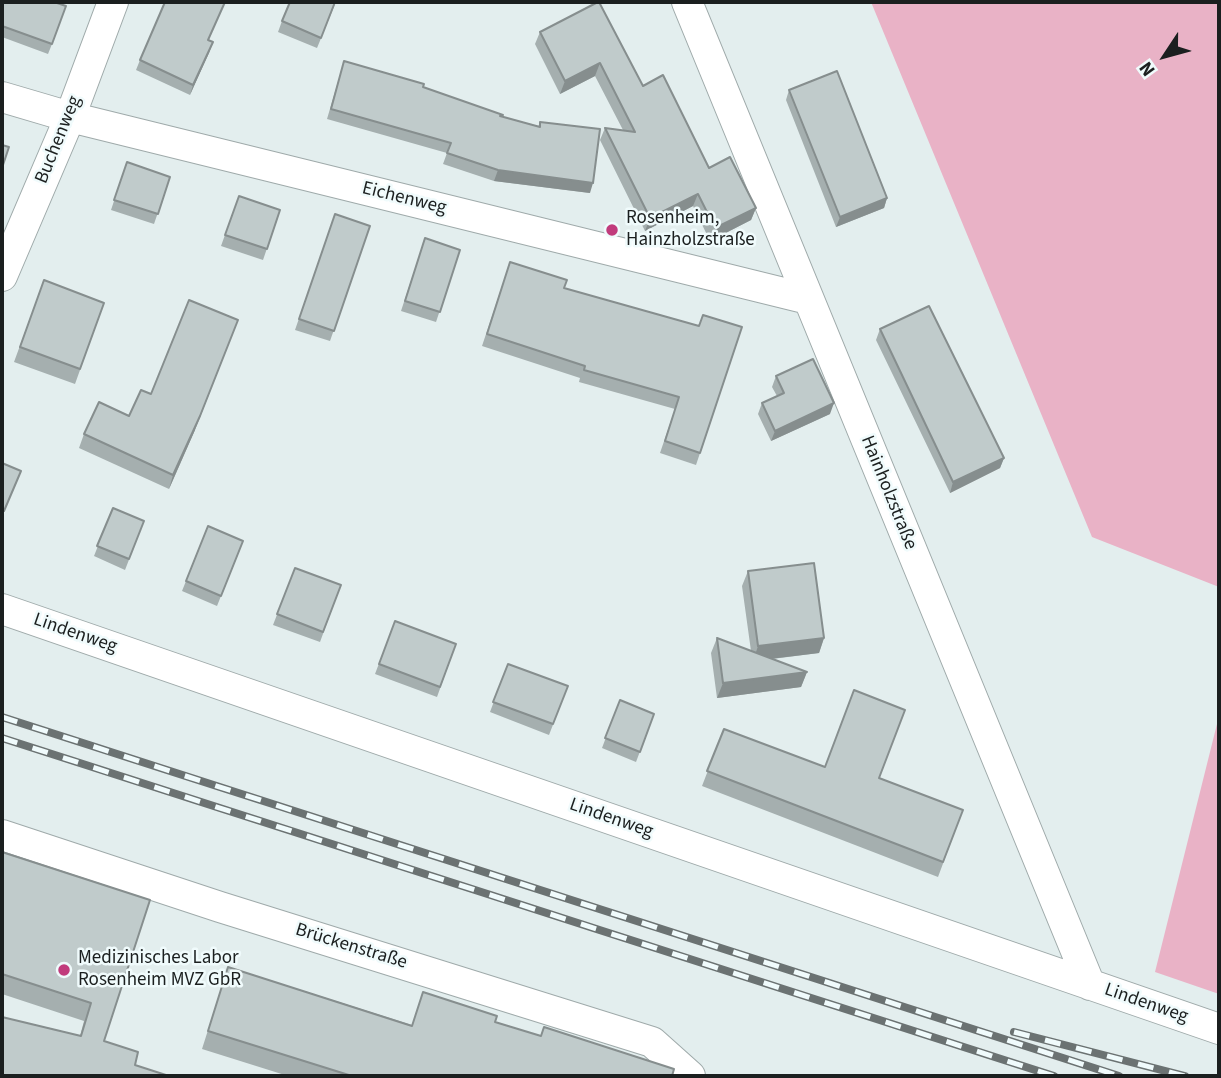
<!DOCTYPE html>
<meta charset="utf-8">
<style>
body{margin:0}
#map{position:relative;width:1221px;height:1078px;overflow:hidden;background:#e3eeee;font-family:"Source Sans 3",sans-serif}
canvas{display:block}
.frame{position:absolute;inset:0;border:4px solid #1b1f1f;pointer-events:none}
.north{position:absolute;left:1130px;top:21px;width:70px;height:70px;-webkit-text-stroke:5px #f0fbfc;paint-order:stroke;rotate:234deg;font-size:19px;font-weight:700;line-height:28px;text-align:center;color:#1b1f1f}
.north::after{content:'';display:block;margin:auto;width:24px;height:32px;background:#1b1f1f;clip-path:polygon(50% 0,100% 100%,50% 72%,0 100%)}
</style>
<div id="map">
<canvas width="1221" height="1078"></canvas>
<div class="frame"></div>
<div class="north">N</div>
</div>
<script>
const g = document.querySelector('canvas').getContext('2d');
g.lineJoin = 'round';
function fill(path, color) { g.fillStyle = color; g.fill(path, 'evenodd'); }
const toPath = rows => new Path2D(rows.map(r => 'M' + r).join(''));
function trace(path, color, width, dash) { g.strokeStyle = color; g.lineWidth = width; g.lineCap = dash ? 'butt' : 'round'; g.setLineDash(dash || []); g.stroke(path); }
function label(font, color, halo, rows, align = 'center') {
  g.font = font + ' "Source Sans 3",sans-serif'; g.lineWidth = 5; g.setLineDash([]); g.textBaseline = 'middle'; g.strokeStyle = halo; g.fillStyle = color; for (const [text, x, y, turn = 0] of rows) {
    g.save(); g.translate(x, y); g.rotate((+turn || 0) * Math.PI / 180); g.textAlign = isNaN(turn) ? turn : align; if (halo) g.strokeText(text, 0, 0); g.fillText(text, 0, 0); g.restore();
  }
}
fill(toPath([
 [871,2,1219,2,1219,587,1092,537],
 [1219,716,1219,994,1155,972]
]), '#e9b2c6');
const minor = toPath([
 [687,2,1090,985],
 [2,97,70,117,808,299],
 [2,276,70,117,113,2],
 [2,609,1219,1029],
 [2,835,220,907,652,1042,690,1076]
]);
trace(minor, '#9faaaa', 32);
trace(minor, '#fff', 30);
const rail = toPath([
 [2,717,1119,1076],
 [2,738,1054,1076],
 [1014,1032,1185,1076]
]);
trace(rail, '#6b7272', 8);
trace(rail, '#f0fbfc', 5, [16]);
fill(toPath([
 [2,2,52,44,48,54,2,37],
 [336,2,317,48,278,32,282,21],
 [540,32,643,86,709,168,756,208,751,220,710,241,693,206,645,231,600,140,605,128,623,130,595,76,560,94,535,44],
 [209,40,213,42,190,95,136,70,140,60],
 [344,61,503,115,502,117,538,127,540,122,590,193,494,181,443,164,447,153,327,119],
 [789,90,887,198,884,208,836,227,786,100],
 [127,162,170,177,154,224,111,210],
 [239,196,280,210,263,260,221,246],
 [335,214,370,226,330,341,295,330],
 [425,238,460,250,436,322,401,311],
 [506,274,564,288,699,326,700,453,696,465,660,453,675,409,579,382,580,378,482,346],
 [44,280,104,303,75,384,14,362],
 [880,329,1004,458,1000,468,950,493,876,340],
 [776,376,830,414,771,441,758,414,762,403,777,396,772,387],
 [129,416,195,430,169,489,79,448,84,434],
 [113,508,144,521,125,570,94,556],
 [243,541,217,606,182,591,186,581],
 [295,568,341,585,320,642,273,625],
 [748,571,824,638,819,653,772,659,807,672,801,687,717,698,711,653,717,638,751,651,742,586],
 [395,621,456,644,437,697,375,674],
 [508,664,568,686,549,735,490,712],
 [620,700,654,714,636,762,602,748],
 [724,729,825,767,880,778,963,810,938,877,702,786],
 [2,852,150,900,104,1041,135,1065,2,1076,80,1036,84,1021,2,994],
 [228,967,412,1025,423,992,495,1022,672,1076,288,1076,202,1049]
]), '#a5afaf');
fill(toPath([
 [213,42,209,53,190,95,193,85],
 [600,63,595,76,560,94,565,81],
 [498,170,593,183,590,193,494,181],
 [698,194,693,206,645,231,650,218],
 [887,198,884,208,836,227,840,217],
 [756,208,751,220,710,241,715,228],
 [238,320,195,430,169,489,173,475],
 [834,403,830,414,771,441,775,431],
 [1004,458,1000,468,950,493,953,482],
 [824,638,819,653,753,661,758,646],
 [807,672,801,687,717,698,723,683]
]), '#868e8e');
const building = toPath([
 [2,2,54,2,66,6,52,44,2,26,2,2],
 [165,2,225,2,208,40,213,42,193,85,140,60,165,2],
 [290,2,335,2,321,38,282,21,290,2],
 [598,2,599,2,643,86,663,75,709,168,730,157,756,208,715,228,698,194,650,218,605,128,635,132,600,63,565,81,540,32,598,2],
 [344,61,424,84,423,87,503,115,500,116,540,127,540,122,600,129,593,183,498,170,447,153,451,143,331,109,344,61],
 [837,71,887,198,840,217,789,90,837,71],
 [2,145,9,147,2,168,2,145],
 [127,162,170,177,158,214,114,200,127,162],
 [239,196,280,210,267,249,225,235,239,196],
 [335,214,370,226,334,331,299,319,335,214],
 [425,238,460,250,440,312,405,301,425,238],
 [510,262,567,280,564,288,699,326,703,315,742,327,700,453,665,441,679,397,584,370,585,366,487,334,510,262],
 [44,280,104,303,80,369,20,347,44,280],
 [189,300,238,320,200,416,173,475,84,434,99,402,129,416,141,390,151,394,189,300],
 [929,306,1004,458,953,482,880,329,929,306],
 [813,359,834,403,775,431,762,403,784,393,776,376,813,359],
 [2,463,21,471,4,511,2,510,2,463],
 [113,508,144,521,129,559,97,546,113,508],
 [208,526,243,541,221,596,186,581,208,526],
 [814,563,824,638,758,646,748,571,814,563],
 [295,568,341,585,323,632,277,614,295,568],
 [395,621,456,644,440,687,379,664,395,621],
 [717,638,807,672,723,683,717,638],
 [508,664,568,686,553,724,493,702,508,664],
 [854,690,905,710,879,778,963,810,943,862,707,771,724,729,825,767,854,690],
 [620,700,654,714,640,752,605,738,620,700],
 [2,852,150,900,104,1041,138,1052,135,1065,169,1076,2,1076,2,1017,81,1036,91,1003,2,974,2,852],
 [228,967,412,1026,423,992,497,1016,495,1022,541,1036,544,1027,674,1069,672,1076,352,1076,208,1031,228,967]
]);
fill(building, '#c0cbcb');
trace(building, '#868e8e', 2);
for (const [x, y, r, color] of [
 [612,230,7,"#c13b7c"],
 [64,970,7,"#c13b7c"]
]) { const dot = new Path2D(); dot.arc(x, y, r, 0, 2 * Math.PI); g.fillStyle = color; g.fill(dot); trace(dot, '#f0fbfc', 2.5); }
label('19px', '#1b1f1f', '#f0fbfc', [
 ["Buchenweg",59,140,-68],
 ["Eichenweg",404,199,14],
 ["Hainholzstraße",888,493,68],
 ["Lindenweg",75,634,19],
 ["Lindenweg",611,819,19],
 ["Brückenstraße",351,947,17],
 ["Lindenweg",1146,1004,19]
]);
label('19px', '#1b1f1f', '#f0fbfc', [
 ["Rosenheim,",626,219],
 ["Hainzholzstraße",626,241],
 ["Medizinisches Labor",78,959],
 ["Rosenheim MVZ GbR",78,981]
], 'left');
</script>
